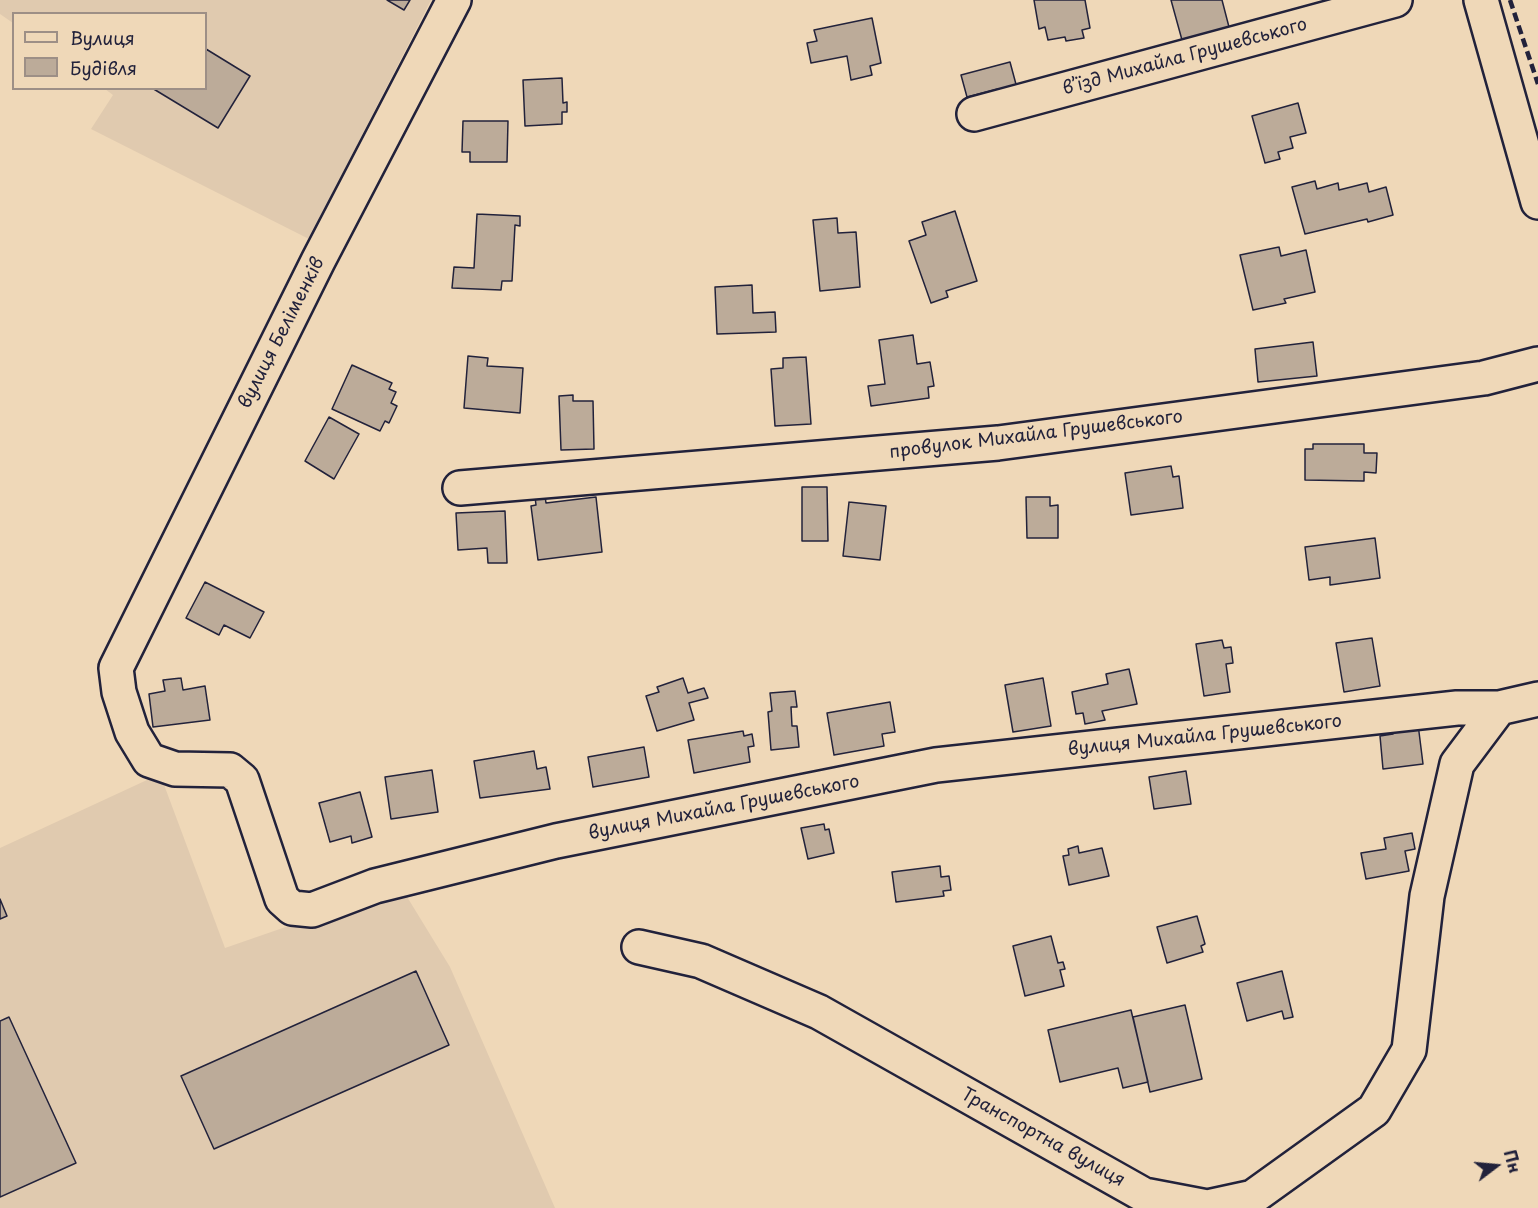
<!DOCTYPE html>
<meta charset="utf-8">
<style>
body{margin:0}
#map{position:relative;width:1538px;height:1208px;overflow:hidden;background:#efd8b8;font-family:"Playpen Sans",sans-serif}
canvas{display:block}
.legend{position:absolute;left:12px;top:12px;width:195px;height:78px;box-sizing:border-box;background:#efd8b8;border:2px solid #9d8f86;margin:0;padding:8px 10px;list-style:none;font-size:18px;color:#22223b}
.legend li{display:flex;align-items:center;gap:12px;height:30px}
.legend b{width:30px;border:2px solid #9d8f86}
.north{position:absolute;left:1466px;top:1136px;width:60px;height:60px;-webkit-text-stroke:4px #efd8b8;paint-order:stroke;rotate:74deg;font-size:16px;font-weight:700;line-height:24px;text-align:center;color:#22223b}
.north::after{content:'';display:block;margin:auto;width:21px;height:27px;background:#22223b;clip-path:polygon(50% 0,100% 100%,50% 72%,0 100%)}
</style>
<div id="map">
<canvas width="1538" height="1208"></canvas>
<ul class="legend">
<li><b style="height:8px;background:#efd8b8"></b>Вулиця</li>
<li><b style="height:16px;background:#bcab99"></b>Будівля</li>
</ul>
<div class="north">Пн</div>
</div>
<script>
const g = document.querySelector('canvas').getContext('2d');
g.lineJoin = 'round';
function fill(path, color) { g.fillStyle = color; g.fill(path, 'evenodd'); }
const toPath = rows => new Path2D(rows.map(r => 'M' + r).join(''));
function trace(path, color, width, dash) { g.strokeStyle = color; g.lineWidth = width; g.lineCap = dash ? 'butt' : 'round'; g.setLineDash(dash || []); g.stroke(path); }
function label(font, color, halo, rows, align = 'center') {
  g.font = font + ' "Playpen Sans",sans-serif'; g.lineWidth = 6; g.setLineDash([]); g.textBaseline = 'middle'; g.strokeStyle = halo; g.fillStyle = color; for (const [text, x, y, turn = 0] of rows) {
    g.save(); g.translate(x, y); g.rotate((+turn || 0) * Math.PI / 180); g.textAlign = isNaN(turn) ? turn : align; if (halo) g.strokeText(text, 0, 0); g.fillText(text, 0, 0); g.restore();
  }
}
fill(toPath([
 [0,0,431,0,309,239,91,129,113,95,105,89,206,88,206,14,14,14,13,23,0,14],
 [160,774,225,948,401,887,450,967,555,1208,0,1208,0,848]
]), '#e0caaf');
const building = toPath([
 [387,0,410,0,404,10,387,0],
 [1034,0,1085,0,1090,28,1082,30,1084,38,1066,41,1065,37,1048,40,1045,27,1039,29,1034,0],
 [1171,0,1222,0,1229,27,1182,40,1171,0],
 [872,18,881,63,870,66,872,75,851,80,847,56,811,63,807,43,817,41,814,30,872,18],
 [206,49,250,76,218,128,152,88,206,88,206,49],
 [1010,62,1017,88,999,93,998,89,967,97,961,75,1010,62],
 [562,78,563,103,567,102,567,112,562,112,562,124,525,126,523,80,562,78],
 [1298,103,1306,133,1290,137,1293,148,1278,152,1280,159,1265,163,1252,116,1298,103],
 [463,121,508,121,507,162,470,162,470,152,462,152,463,121],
 [1315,181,1317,189,1338,183,1339,190,1367,183,1369,192,1386,187,1393,215,1368,222,1367,219,1305,234,1292,187,1315,181],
 [955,211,977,281,946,291,948,297,931,303,909,241,926,235,922,222,955,211],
 [477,214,520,216,520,226,515,225,512,281,502,281,501,290,452,288,454,267,474,268,477,214],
 [837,218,838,233,856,232,860,287,820,291,813,220,837,218],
 [1279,247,1281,256,1306,250,1315,292,1284,299,1286,303,1253,310,1240,255,1279,247],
 [752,285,753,313,775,312,776,332,717,334,715,287,752,285],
 [913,335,917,364,930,362,934,386,928,387,929,398,871,406,868,386,885,384,879,340,913,335],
 [1313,342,1317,376,1258,382,1255,349,1313,342],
 [468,356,488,358,487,366,523,368,520,413,464,408,468,356],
 [806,357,811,424,775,426,771,369,783,368,783,358,806,357],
 [352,365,392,383,389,389,396,392,391,403,397,406,389,423,385,421,380,431,332,409,352,365],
 [573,395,573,401,593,401,594,449,561,450,559,396,573,395],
 [329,417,359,434,334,479,305,461,329,417],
 [1313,444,1364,444,1364,453,1377,453,1376,473,1364,472,1364,481,1305,480,1305,449,1313,449,1313,444],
 [1171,466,1173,477,1179,476,1183,508,1131,515,1125,473,1171,466],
 [802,487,827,487,828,541,802,541,802,487],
 [545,496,546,503,596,497,602,552,538,560,531,506,536,505,535,497,545,496],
 [1026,497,1050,497,1050,506,1058,505,1058,538,1027,538,1026,497],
 [849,502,886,506,880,560,843,556,849,502],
 [505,511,507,563,488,563,487,548,458,550,456,513,505,511],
 [1375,538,1380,578,1330,585,1330,577,1309,580,1305,547,1375,538],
 [205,582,264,612,250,638,224,625,219,635,186,618,205,582],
 [1372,638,1380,686,1344,692,1336,643,1372,638],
 [1222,640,1224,648,1231,647,1233,663,1226,664,1230,692,1204,696,1196,644,1222,640],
 [1129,669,1137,704,1102,711,1105,720,1085,724,1083,713,1076,714,1072,692,1108,684,1106,674,1129,669],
 [181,678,183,690,205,686,210,720,153,727,149,694,165,691,163,680,181,678],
 [683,678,688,693,704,688,708,698,689,703,694,720,657,731,646,696,659,692,657,687,683,678],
 [1043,678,1051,726,1013,732,1005,685,1043,678],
 [795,691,797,707,791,707,792,726,797,726,799,747,771,750,768,712,772,711,770,693,795,691],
 [890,702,895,732,882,734,884,746,834,755,827,713,890,702],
 [1418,724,1423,764,1383,769,1380,736,1393,734,1392,727,1418,724],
 [743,731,744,736,752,734,754,746,748,747,750,762,694,773,688,740,743,731],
 [644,747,649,777,593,787,588,757,644,747],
 [534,751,537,769,546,767,550,789,480,798,474,761,534,751],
 [432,770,438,812,391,819,385,777,432,770],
 [1186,771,1191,804,1154,809,1149,777,1186,771],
 [360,792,372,837,352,843,351,836,330,842,319,803,360,792],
 [824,824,825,830,829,829,834,853,808,859,801,828,824,824],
 [1412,833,1415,849,1405,851,1409,871,1366,879,1361,853,1386,849,1384,838,1412,833],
 [1078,846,1079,853,1102,848,1109,876,1069,885,1063,856,1069,855,1068,849,1078,846],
 [940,866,941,877,949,876,951,890,943,891,944,896,896,902,892,872,940,866],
 [0,899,7,916,0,919,0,899],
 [1197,916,1205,944,1201,946,1203,952,1167,963,1157,927,1197,916],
 [1051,936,1058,963,1063,962,1065,969,1060,970,1064,986,1025,996,1013,946,1051,936],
 [416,971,449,1045,214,1149,181,1076,416,971],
 [1282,971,1293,1017,1284,1019,1282,1011,1247,1021,1237,983,1282,971],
 [1185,1005,1202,1079,1150,1092,1133,1017,1185,1005],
 [1131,1010,1148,1082,1123,1088,1118,1068,1060,1082,1048,1030,1131,1010],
 [9,1017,76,1163,0,1197,0,1021,9,1017]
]);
fill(building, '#bcab99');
trace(building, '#22223b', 1.5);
const minor = toPath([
 [454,0,318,261,116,668,119,692,132,732,149,760,175,769,230,770,242,780,282,899,292,908,312,910,375,886,556,841,936,765,1457,708,1499,708],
 [1481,0,1538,202],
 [974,114,1395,0],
 [460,488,998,443,1484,378,1538,364],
 [639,947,701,961,819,1012,1144,1195,1207,1207,1253,1197,1374,1110,1409,1050,1427,896,1457,764,1499,708,1538,699]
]);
trace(minor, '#22223b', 38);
trace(minor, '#efd8b8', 33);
trace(toPath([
 [1510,0,1538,84]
]), '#22223b', 4.5, [9, 4.5]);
label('18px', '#22223b', '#efd8b8', [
 ["в’їзд Михайла Грушевського",1185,57,-15],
 ["вулиця Беліменків",282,333,-63],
 ["провулок Михайла Грушевського",1036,435,-7],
 ["вулиця Михайла Грушевського",1205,736,-6],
 ["вулиця Михайла Грушевського",724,808,-11],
 ["Транспортна вулиця",1043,1138,29]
]);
</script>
